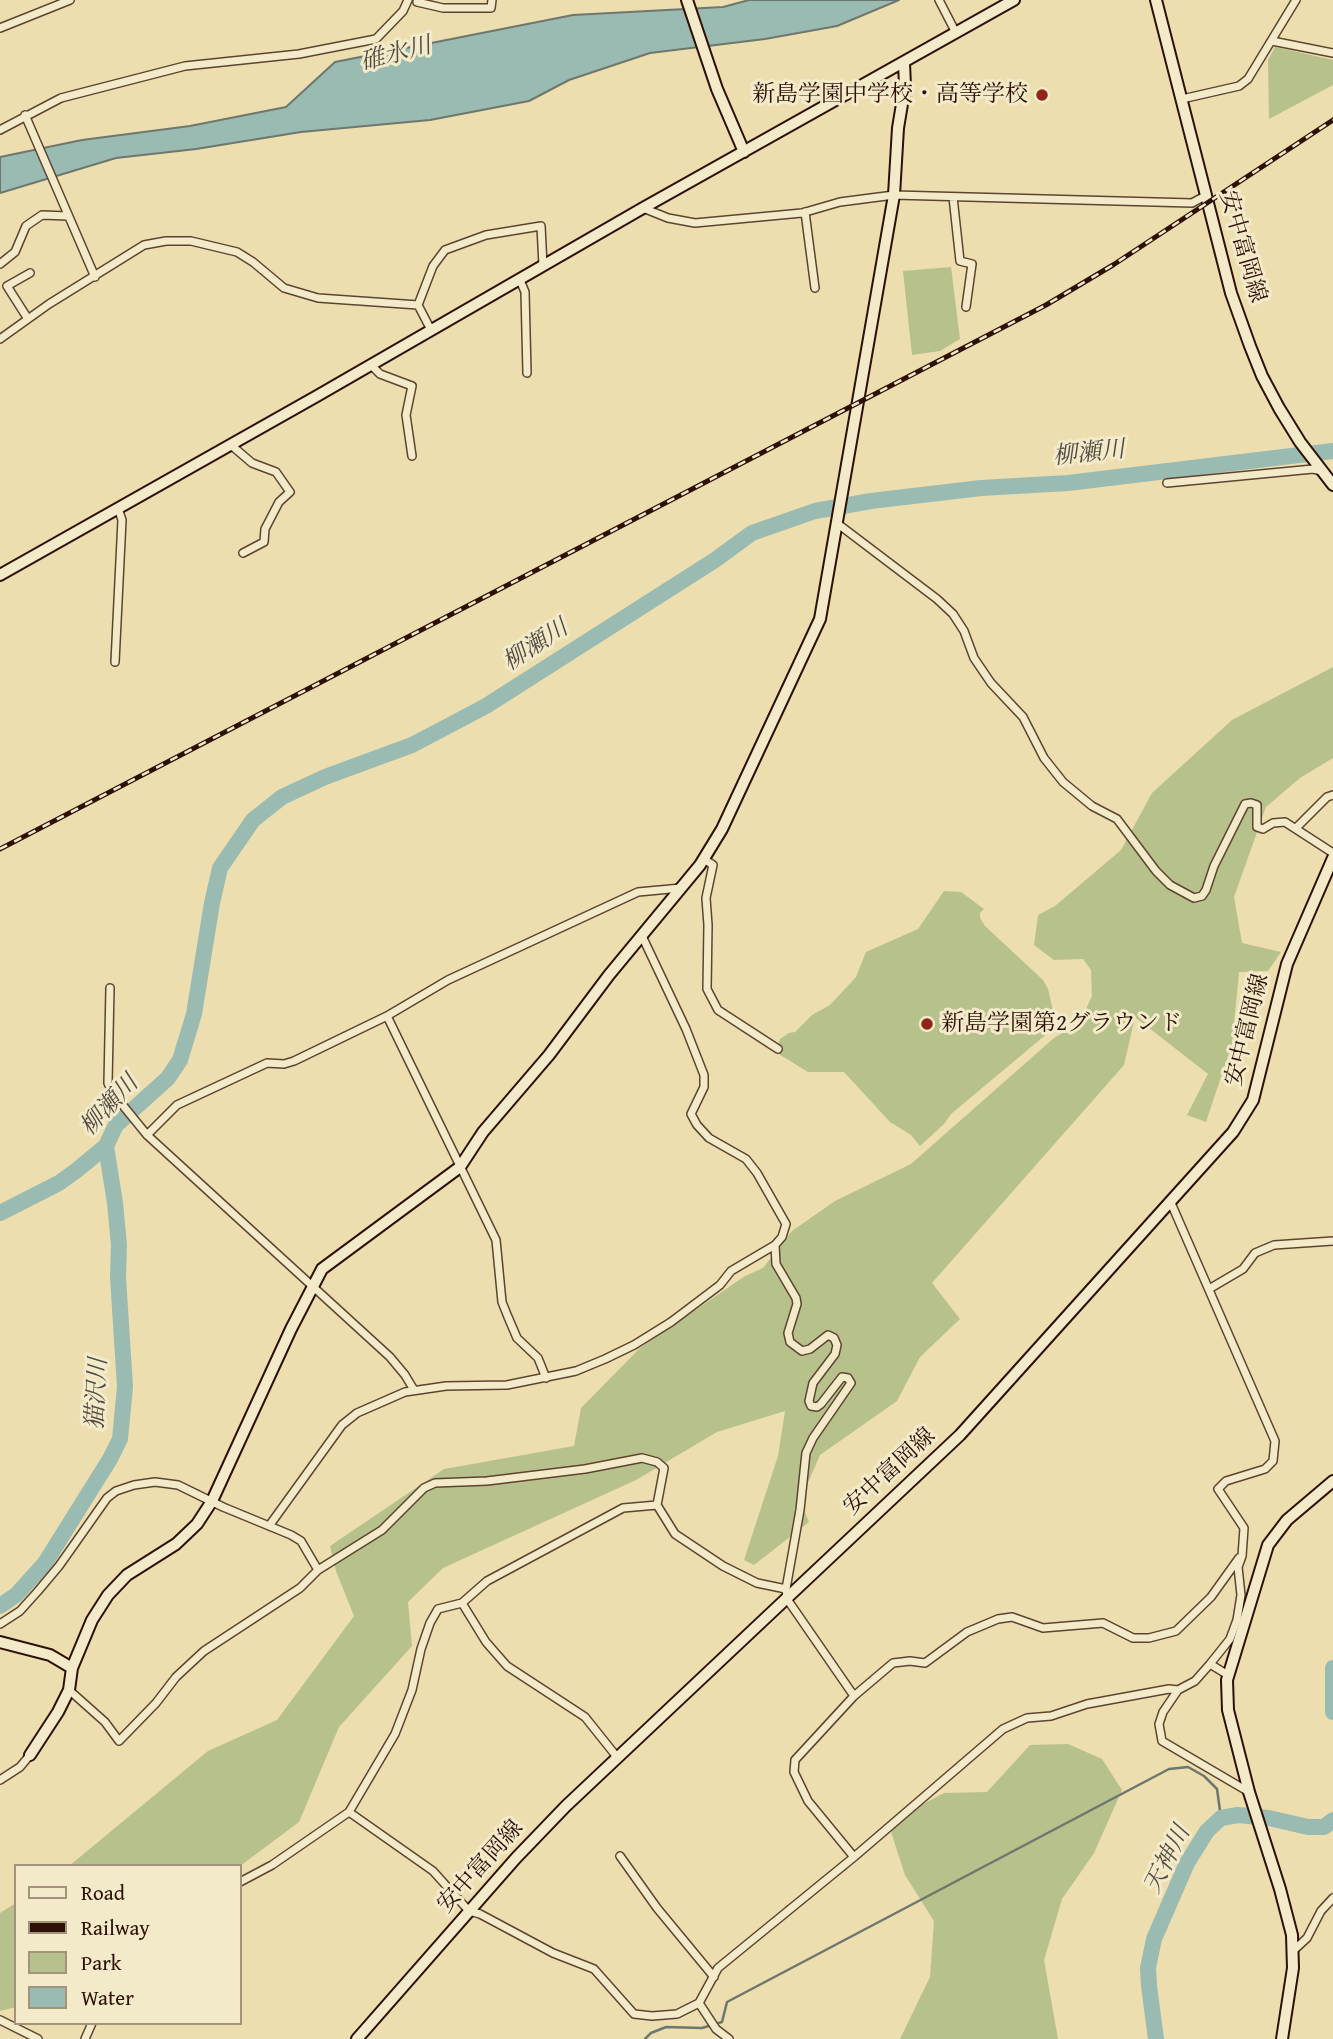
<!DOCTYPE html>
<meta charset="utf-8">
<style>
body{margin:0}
#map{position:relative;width:1333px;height:2039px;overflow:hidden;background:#ecdeae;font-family:"Gentium Book Plus",serif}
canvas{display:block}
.legend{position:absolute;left:14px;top:1864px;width:228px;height:161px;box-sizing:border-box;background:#f3eaca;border:2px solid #a4937c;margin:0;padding:9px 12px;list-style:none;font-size:21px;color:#2d1107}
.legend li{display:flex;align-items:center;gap:14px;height:35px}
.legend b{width:35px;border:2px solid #a4937c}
</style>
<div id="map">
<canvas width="1333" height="2039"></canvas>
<ul class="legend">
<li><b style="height:9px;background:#f3eaca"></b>Road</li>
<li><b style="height:9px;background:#2d1107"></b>Railway</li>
<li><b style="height:19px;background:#b7c18b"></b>Park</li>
<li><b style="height:19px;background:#9abbb1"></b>Water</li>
</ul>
</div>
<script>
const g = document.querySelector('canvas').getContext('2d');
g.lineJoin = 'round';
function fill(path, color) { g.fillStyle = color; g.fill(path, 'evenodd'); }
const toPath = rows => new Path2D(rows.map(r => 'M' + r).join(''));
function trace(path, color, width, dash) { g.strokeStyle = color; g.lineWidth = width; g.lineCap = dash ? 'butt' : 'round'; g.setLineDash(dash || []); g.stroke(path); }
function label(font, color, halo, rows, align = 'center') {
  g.font = font + ' "Gentium Book Plus","Noto Serif JP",serif'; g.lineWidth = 6; g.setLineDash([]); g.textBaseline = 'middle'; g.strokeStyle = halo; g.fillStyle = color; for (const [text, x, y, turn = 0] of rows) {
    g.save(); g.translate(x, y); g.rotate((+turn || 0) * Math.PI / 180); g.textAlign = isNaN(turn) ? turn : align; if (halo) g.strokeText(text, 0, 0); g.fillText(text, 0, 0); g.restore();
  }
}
fill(toPath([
 [1275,47,1333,60,1333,85,1269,119,1268,60],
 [951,267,960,339,940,351,912,355,903,271],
 [1333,667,1333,758,1300,778,1266,807,1234,897,1242,943,1281,952,1268,971,1239,972,1232,1044,1206,1122,1187,1115,1208,1074,1135,1017,1124,1065,932,1283,960,1319,920,1357,897,1401,820,1455,800,1501,809,1522,754,1565,744,1560,778,1456,785,1411,717,1432,636,1480,443,1568,408,1602,412,1646,339,1727,299,1822,240,1866,69,1866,208,1751,277,1720,354,1616,336,1571,330,1546,444,1469,574,1446,581,1408,640,1348,745,1276,763,1268,792,1231,835,1201,911,1164,1054,1038,1080,1022,1092,996,1091,970,1083,959,1054,960,1034,945,1038,915,1055,906,1121,850,1152,793,1232,720],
 [944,891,961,892,984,909,980,913,980,918,985,926,1043,980,1048,989,1054,1015,1049,1032,951,1114,944,1124,920,1146,911,1135,890,1122,844,1072,808,1072,777,1053,778,1045,780,1039,789,1033,795,1032,812,1015,830,1005,856,977,866,952,918,929],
 [1068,1744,1102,1759,1122,1790,1094,1853,1062,1899,1044,1960,1058,2039,900,2039,930,1977,934,1921,905,1875,891,1832,903,1815,944,1793,987,1792,1030,1745],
 [16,1903,16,2007,0,2011,0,1913]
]), '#b7c18b');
const water = toPath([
 [749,0,899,0,837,26,765,39,650,53,569,80,529,101,430,120,301,132,196,149,116,158,0,193,0,157,82,140,190,126,286,107,335,62,573,15,723,7,749,0]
]);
fill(water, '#9abbb1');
trace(water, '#6e776d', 2);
trace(toPath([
 [645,2039,651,2033,666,2027,702,2028,722,2022,727,2002,1169,1769,1188,1767,1204,1776,1217,1789,1221,1818]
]), '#6e776d', 2.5);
trace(toPath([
 [0,1213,59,1183,77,1170,106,1146,116,1125,168,1078,180,1060,194,1014,212,903,220,868,253,820,282,797,325,777,412,745,486,706,715,560,752,533,815,511,871,501,981,488,1068,483,1333,451],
 [0,1606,16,1595,45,1563,110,1459,120,1439,125,1387,118,1277,119,1245,115,1203,106,1146],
 [1333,1668,1333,1712],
 [1156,2039,1149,1986,1148,1968,1154,1939,1187,1863,1207,1831,1221,1818,1238,1815,1269,1818,1308,1827,1324,1827,1333,1820]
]), '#9abbb1', 16);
const street = toPath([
 [939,0,956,33],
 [417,2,443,8,491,8,492,0],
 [0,28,70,0],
 [1272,41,1333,53],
 [1182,99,1239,86,1248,79,1296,0],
 [25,115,95,277],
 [0,130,61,98,185,66,299,54,376,39,403,11,408,0],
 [953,197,960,261,972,264,966,307],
 [643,208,668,218,695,223,802,213,840,202,894,195,1192,203,1205,196],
 [805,212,815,288],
 [0,264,15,252,26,226,42,215,68,216],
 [520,280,525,292,527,373],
 [28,319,7,286,30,273],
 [431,330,418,305,433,266,445,250,486,235,541,226,543,266],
 [0,339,49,304,144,245,166,241,191,241,237,252,253,262,284,288,318,298,418,305],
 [371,365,380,374,412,386,406,415,412,456],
 [231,445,252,463,276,472,290,492,279,502,265,529,264,542,243,553],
 [1167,483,1313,469,1322,471],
 [838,524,937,599,953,614,964,631,974,658,991,683,1023,717,1044,758,1063,782,1092,806,1117,819,1156,871,1170,885,1194,898,1202,896,1206,890,1214,866,1245,804,1251,803,1257,805,1257,827,1263,829,1273,823,1285,822,1333,853],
 [115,662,122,520,118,508],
 [1297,827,1327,797,1333,795],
 [704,859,713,865,706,898,708,925,707,989,718,1010,778,1049],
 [110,988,108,1083,112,1092,147,1135,390,1357,405,1375,414,1390],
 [387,1016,496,1240,502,1302,508,1317,517,1338,538,1358,546,1378],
 [147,1135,177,1105,267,1063,284,1064,294,1061,387,1016,448,980,638,892,681,888],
 [1171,1203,1275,1441,1273,1461,1265,1469,1226,1481,1218,1489,1244,1528,1242,1556,1238,1567,1241,1595,1237,1620,1230,1639,1210,1664],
 [775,1245,776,1264,796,1298,797,1304,788,1333,790,1342,802,1351,810,1349,828,1335,834,1338,837,1345,835,1354,813,1383,809,1401,811,1406,817,1407,821,1404,842,1377,848,1378,851,1383,813,1438,806,1453,800,1510,786,1589,787,1599,854,1696,795,1760,794,1772,808,1801,854,1857],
 [1209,1289,1243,1269,1255,1253,1274,1245,1333,1241],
 [269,1526,342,1425,357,1413,405,1392,446,1386,507,1385,576,1371,605,1359,634,1345,671,1322,720,1285,731,1271,775,1245,782,1237,786,1224,757,1173,746,1159,709,1138,697,1125,691,1114,704,1087,704,1075,686,1029,642,936],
 [462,1603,486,1642,507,1666,585,1717,617,1757],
 [0,1624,20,1611,38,1591,59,1566,107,1498,116,1491,134,1485,155,1482,178,1485,223,1507,291,1535,301,1541,318,1570],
 [1228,1675,1210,1664,1195,1681,1178,1690,1163,1712,1159,1724,1162,1741,1249,1792],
 [69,1690,105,1722,119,1741,156,1703,176,1677,204,1651,300,1588,318,1570,382,1530,424,1488,435,1483,487,1481,585,1469,642,1458,657,1462,664,1468,657,1505,675,1534,723,1566,757,1583,786,1589],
 [854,1696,893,1663,910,1661,925,1663,967,1632,998,1619,1012,1617,1043,1628,1103,1623,1133,1638,1149,1638,1176,1631,1211,1597,1239,1558],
 [0,1780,20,1767,30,1755],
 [349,1812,433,1871,469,1911,480,1914,553,1953,594,1969,634,2014,652,2016,677,2014,699,2003,718,1968,854,1857,1003,1729,1027,1718,1051,1716,1087,1704,1169,1689,1178,1690],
 [620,1856,657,1908,714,1977],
 [240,1882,272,1865,349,1812,395,1734,412,1690,421,1649,430,1623,438,1609,462,1603,487,1581,623,1508,657,1505],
 [1294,1950,1307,1938,1321,1911,1333,1898],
 [699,2003,716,2029,729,2039],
 [0,2020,38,2039],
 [85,2039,92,2023]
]);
const secondary = toPath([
 [687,0,717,89,744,152],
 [1156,0,1231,293,1250,346,1262,376,1279,408,1300,442,1333,485],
 [0,575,317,396,643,208,1014,0],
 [0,1642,50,1655,72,1668],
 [30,1755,58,1712,69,1690,72,1668,92,1620,108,1595,127,1575,176,1544,197,1524,212,1501,291,1329,322,1269,460,1167,483,1132,549,1055,609,975,700,865,722,829,820,619,894,195,898,128,905,86,904,63],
 [357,2039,516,1858,566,1806,960,1435,1233,1132,1253,1100,1287,964,1333,858],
 [1282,2039,1293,1968,1292,1935,1280,1889,1249,1792,1228,1710,1227,1680,1268,1545,1287,1520,1333,1481]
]);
trace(street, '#5d4431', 10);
trace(secondary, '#2d1107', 14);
trace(street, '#f3eaca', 7);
trace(secondary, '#f3eaca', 10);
const rail = toPath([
 [0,849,1046,305,1113,265,1333,120]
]);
trace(rail, '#2d1107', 5);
trace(rail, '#f3eaca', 2.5, [8]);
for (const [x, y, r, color] of [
 [1042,95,7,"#8f2418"],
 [927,1024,7,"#8f2418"]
]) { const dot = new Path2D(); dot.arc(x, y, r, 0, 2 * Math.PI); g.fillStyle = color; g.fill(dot); trace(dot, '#f3eaca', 2.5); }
label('23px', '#2d1107', '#f3eaca', [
 ["新島学園中学校・高等学校",1028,95],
 ["新島学園第2グラウンド",941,1024,"left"]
], 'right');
label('23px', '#2d1107', '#f3eaca', [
 ["安中富岡線",1242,247,74],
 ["安中富岡線",1248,1030,-76],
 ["安中富岡線",890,1472,-43],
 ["安中富岡線",481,1867,-48]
]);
label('italic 24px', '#534c42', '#f3eaca', [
 ["碓氷川",396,55,-15],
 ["柳瀬川",1089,454,-6],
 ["柳瀬川",536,646,-33],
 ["柳瀬川",110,1106,-47],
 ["猫沢川",98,1394,-87],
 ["天神川",1168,1860,-63]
]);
</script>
